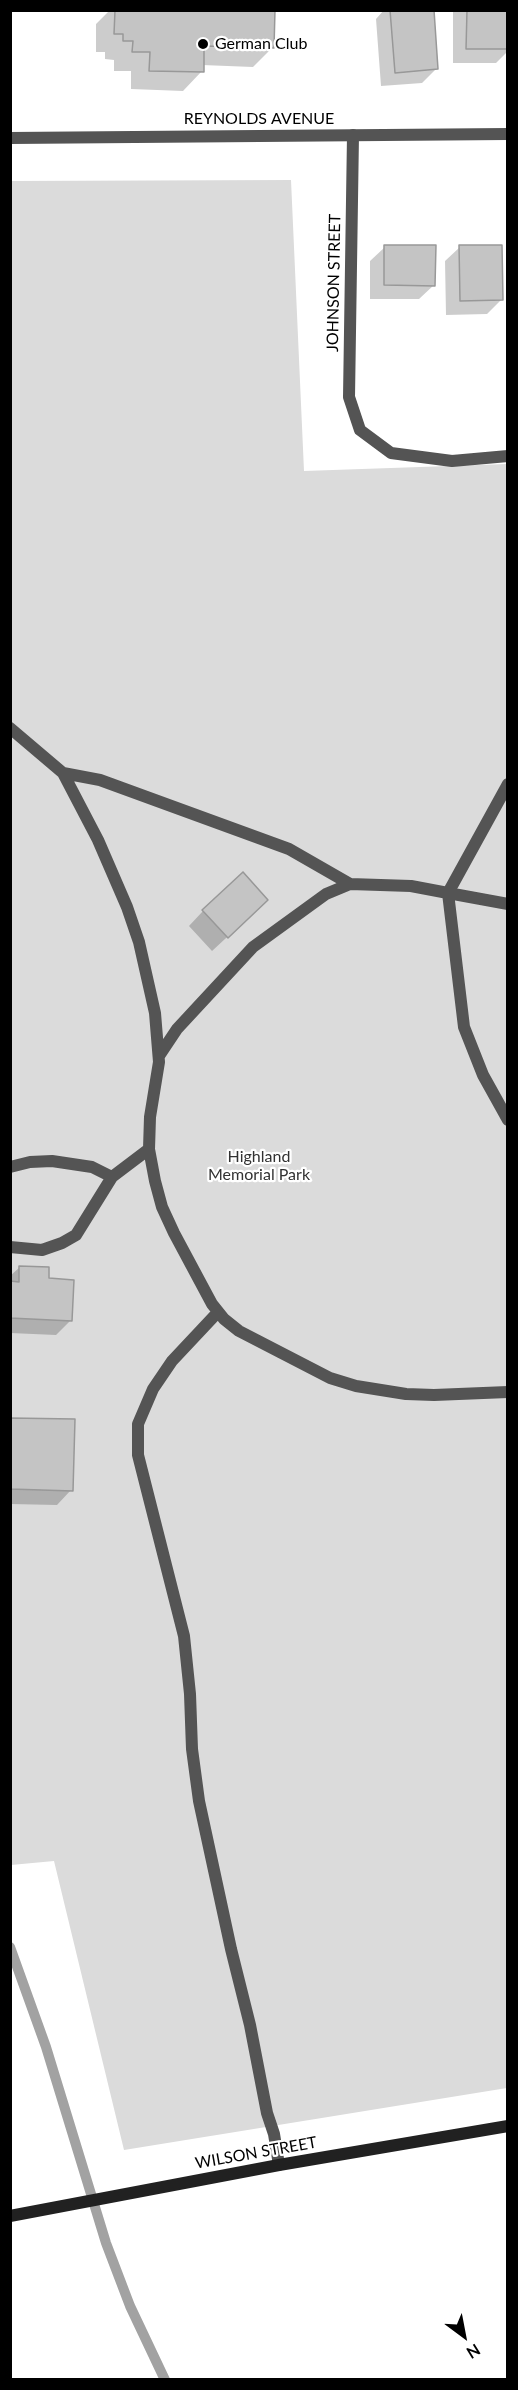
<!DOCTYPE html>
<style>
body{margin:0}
#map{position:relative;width:518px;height:2390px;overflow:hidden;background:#fff;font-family:Lato,sans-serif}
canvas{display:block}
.frame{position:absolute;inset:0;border:12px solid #000;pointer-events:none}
.north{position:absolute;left:434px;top:2306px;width:60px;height:60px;-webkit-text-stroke:4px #fff;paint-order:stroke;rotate:148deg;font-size:16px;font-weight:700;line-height:24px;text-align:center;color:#000}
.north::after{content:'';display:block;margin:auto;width:21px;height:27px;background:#000;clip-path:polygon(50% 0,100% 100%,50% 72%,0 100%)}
</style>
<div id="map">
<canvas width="518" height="2390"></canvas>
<div class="frame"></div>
<div class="north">N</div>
</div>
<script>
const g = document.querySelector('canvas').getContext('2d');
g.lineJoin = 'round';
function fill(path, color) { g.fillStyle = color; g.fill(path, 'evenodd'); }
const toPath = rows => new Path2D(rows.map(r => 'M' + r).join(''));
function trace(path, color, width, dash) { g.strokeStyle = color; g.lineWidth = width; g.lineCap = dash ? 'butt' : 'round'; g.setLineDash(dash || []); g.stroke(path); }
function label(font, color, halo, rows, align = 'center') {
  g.font = font + ' Lato,sans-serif'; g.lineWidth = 4.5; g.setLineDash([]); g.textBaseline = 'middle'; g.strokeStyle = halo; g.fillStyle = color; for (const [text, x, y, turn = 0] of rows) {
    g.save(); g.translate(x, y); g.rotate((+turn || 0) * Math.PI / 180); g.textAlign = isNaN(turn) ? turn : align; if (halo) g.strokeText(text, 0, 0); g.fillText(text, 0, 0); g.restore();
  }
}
fill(toPath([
 [291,180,304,471,507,464,507,2088,124,2150,54,1861,11,1865,10,181]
]), '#dbdbdb');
fill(toPath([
 [110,10,273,10,272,48,253,67,202,65,202,71,183,91,131,89,131,71,114,71,114,60,105,59,105,52,96,52,96,24],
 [384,10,432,10,436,69,422,83,381,86,376,19],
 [453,10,508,10,508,51,496,63,453,63],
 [385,247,434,285,419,299,370,299,370,261],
 [460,247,501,300,487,314,446,315,445,261],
 [203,911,252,914,212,951,189,926],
 [20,1267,48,1280,70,1321,56,1335,10,1333,10,1276],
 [10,1420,71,1490,57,1505,10,1504]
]), '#0003');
trace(toPath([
 [10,1947,46,2047,106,2243,130,2306,165,2380]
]), '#a2a2a2', 10);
const building = toPath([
 [115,10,275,10,274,48,204,46,204,72,149,71,150,52,132,52,133,41,123,41,123,34,114,34,115,10],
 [390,10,434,10,438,69,395,73,390,10],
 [467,10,508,10,508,49,466,49,467,10],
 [384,245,436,245,435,286,384,285,384,245],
 [459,245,502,245,503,300,460,301,459,245],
 [243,872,268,900,228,938,202,910,243,872],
 [19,1266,49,1267,49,1278,74,1280,72,1321,10,1318,10,1281,19,1282,19,1266],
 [10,1418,75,1419,73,1491,10,1489,10,1418]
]);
fill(building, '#c4c4c4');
trace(building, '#989898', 1.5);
trace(toPath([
 [353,135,349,397,360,430,391,453,452,461,508,456],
 [10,728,63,773,98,840,127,907,139,942,155,1013,159,1062,150,1117,149,1149,155,1181,162,1207,174,1233,212,1304,224,1319,239,1331,330,1378,356,1386,406,1394,434,1395,508,1392],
 [63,773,100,780,289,849,350,884,411,886,448,893,508,784],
 [508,904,448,893,464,1027,483,1075,508,1120],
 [159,1056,177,1029,253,947,326,894,350,884],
 [10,1167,30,1162,52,1161,92,1167,112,1177],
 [10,1247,42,1250,62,1243,76,1235,112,1177,149,1149],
 [218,1312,172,1361,153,1389,138,1424,138,1455,184,1636,190,1694,192,1749,199,1801,231,1949,250,2025,267,2113,274,2134,279,2165]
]), '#545454', 12);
trace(toPath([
 [10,138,508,134]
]), '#545454', 12);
trace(toPath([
 [10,2216,279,2165,508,2126]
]), '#212121', 12);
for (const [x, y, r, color] of [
 [203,44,6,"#000"]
]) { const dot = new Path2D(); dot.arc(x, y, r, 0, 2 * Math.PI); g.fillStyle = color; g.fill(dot); trace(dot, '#fff', 2); }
label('16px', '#000', '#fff', [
 ["German Club",215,44]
], 'left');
label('16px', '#000', '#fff', [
 ["REYNOLDS AVENUE",259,119],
 ["JOHNSON STREET",334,283,-89],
 ["WILSON STREET",256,2153,-10]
]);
label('16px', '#323232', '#fff', [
 ["Highland",259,1157],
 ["Memorial Park",259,1175]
]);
</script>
